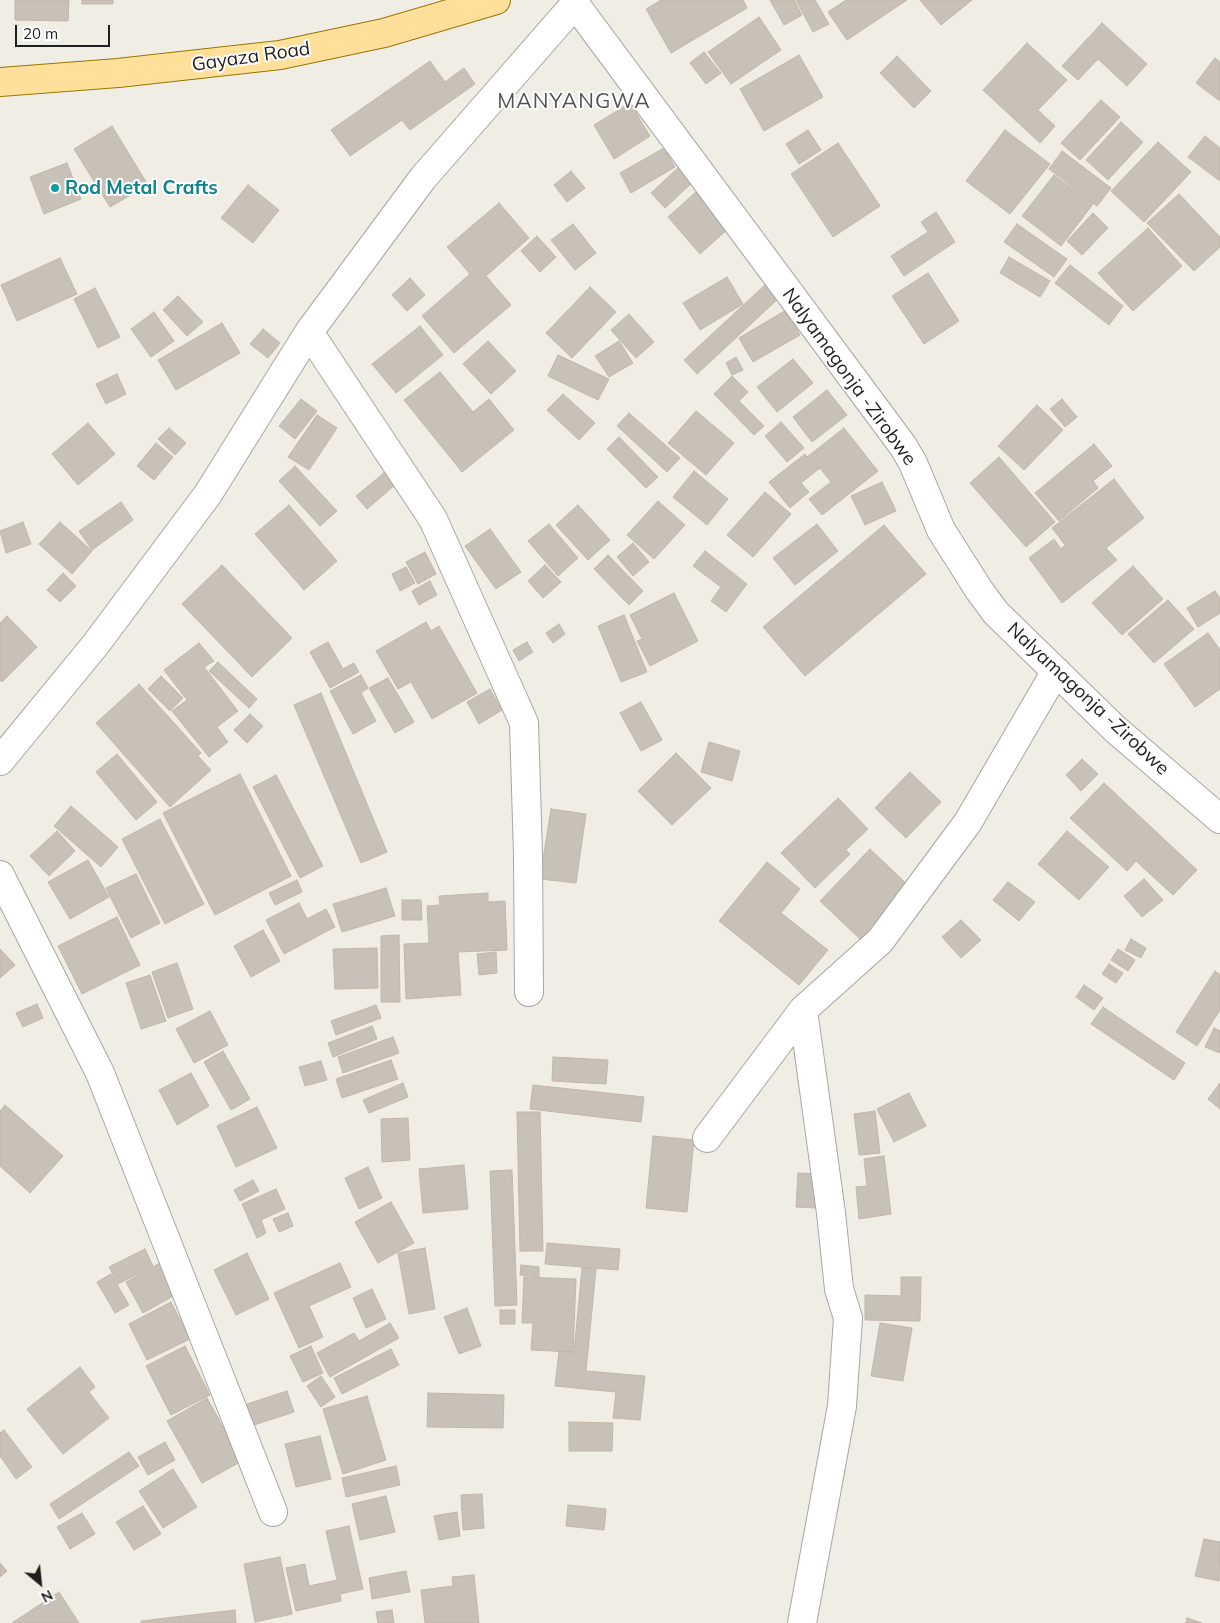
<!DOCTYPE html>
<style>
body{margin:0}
#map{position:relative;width:1220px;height:1623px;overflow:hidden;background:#f0ede4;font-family:Mulish,sans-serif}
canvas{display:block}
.north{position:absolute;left:15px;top:1558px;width:50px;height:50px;-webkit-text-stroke:4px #fff;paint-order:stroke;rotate:152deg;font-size:14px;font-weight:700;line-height:20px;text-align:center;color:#1f1f1f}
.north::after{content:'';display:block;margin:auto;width:18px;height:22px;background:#1f1f1f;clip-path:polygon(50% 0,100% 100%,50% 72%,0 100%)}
.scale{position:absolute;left:15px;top:25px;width:95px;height:22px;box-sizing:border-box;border:2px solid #1f1f1f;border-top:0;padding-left:6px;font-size:15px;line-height:18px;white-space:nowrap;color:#1f1f1f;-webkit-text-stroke:4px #fff;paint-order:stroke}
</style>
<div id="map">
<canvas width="1220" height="1623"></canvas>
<div class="north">N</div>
<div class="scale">20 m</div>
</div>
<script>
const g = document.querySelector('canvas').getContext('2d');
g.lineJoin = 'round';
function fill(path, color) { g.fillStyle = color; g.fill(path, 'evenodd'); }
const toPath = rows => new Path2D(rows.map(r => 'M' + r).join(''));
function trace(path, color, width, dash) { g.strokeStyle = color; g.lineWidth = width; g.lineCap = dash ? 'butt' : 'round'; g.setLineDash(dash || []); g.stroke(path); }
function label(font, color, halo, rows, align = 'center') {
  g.font = font + ' Mulish,sans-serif'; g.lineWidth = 4; g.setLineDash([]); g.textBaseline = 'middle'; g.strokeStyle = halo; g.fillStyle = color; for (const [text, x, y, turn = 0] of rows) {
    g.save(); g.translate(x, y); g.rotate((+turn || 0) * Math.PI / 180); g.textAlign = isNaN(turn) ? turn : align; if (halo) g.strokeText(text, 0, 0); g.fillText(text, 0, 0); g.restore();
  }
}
const building = toPath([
 [15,0,69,0,68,21,15,20,15,0],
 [82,0,113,0,113,4,82,4,82,0],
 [661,0,743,0,747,8,671,53,646,9,661,0],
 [770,0,794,0,802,15,784,25,770,0],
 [796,0,815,0,829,24,813,32,796,0],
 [846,0,907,0,847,40,828,12,846,0],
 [920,0,972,0,941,25,920,0],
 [759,17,781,50,731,84,708,52,759,17],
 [1102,23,1147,64,1127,86,1098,59,1078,80,1062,66,1102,23],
 [1027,43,1067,80,1038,110,1055,126,1040,143,983,90,1027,43],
 [704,52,721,73,706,84,690,63,704,52],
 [799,55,823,97,764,131,740,89,799,55],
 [897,56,931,91,914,108,880,73,897,56],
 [1215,58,1220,62,1220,101,1196,83,1215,58],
 [430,61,445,82,464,68,475,84,410,130,402,120,350,156,331,130,430,61],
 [1101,100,1120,117,1080,160,1061,143,1101,100],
 [630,103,650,136,614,159,594,125,630,103],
 [1121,122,1143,142,1108,180,1086,160,1121,122],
 [112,126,148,185,110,207,74,149,112,126],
 [808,130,821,150,799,164,786,144,808,130],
 [1005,130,1050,164,1010,214,966,181,1005,130],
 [1205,136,1220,148,1220,181,1188,157,1205,136],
 [1158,142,1191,172,1144,222,1111,191,1158,142],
 [838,143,880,206,833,237,791,174,838,143],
 [664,148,675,167,631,193,620,173,664,148],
 [1062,151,1111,188,1097,206,1049,169,1062,151],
 [67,163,81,199,44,214,30,177,67,163],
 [681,165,695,180,665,208,651,193,681,165],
 [571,171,585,188,567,202,554,185,571,171],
 [1054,175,1093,204,1061,246,1022,216,1054,175],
 [248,185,279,210,253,243,221,218,248,185],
 [697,191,729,228,700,254,668,217,697,191],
 [1179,194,1220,237,1220,247,1194,271,1147,223,1179,194],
 [499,203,529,238,486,276,511,305,454,353,422,316,470,274,447,247,499,203],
 [936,212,955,242,904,276,891,256,928,232,921,222,936,212],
 [1093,213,1108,228,1082,255,1067,241,1093,213],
 [573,224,596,253,575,270,551,240,573,224],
 [1017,224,1067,259,1054,277,1004,242,1017,224],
 [1148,228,1182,266,1133,311,1098,273,1148,228],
 [537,236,556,257,540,272,521,251,537,236],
 [1009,257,1050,281,1040,297,1000,273,1009,257],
 [60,258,77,294,17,321,1,285,60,258],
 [1070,265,1123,306,1109,325,1055,283,1070,265],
 [928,273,959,321,924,344,892,296,928,273],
 [727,277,743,304,700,330,683,303,727,277],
 [410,278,425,295,407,311,392,295,410,278],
 [766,284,779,298,697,374,684,360,766,284],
 [590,287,616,312,572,358,546,333,590,287],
 [95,288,120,337,98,348,74,299,95,288],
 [178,296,203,322,187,336,163,310,178,296],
 [786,310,800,335,753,362,739,338,786,310],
 [154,312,174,341,151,357,131,329,154,312],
 [629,314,654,342,636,358,611,330,629,314],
 [222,323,240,353,176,390,158,360,222,323],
 [420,326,443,355,396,393,372,364,420,326],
 [263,329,280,343,268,358,250,344,263,329],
 [488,341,516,371,491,394,463,364,488,341],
 [619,341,633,363,609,377,595,356,619,341],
 [558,355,609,379,598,400,548,376,558,355],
 [736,357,743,370,732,375,726,363,736,357],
 [793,359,813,383,777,412,757,387,793,359],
 [440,372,473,412,489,399,514,430,462,472,404,400,440,372],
 [117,374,126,394,106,404,96,384,117,374],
 [732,376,748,392,739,401,764,426,754,435,714,394,732,376],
 [827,390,847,415,812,442,793,417,827,390],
 [563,394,595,423,579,440,547,410,563,394],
 [301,399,317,411,295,439,279,426,301,399],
 [1062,399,1077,417,1065,427,1050,409,1062,399],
 [1037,405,1063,430,1024,470,998,446,1037,405],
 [696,411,734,443,706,475,668,443,696,411],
 [629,413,680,458,667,472,617,426,629,413],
 [317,415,337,428,309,470,288,457,317,415],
 [781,422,804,448,787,462,765,436,781,422],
 [88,423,115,454,78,485,52,454,88,423],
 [169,428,186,443,175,455,158,439,169,428],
 [844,428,878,471,822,515,809,499,831,482,820,468,801,483,809,492,790,508,769,482,805,454,807,457,844,428],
 [619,437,658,477,646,488,607,449,619,437],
 [156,443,173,457,154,480,137,466,156,443],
 [1094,444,1112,466,1093,481,1098,488,1059,521,1035,493,1094,444],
 [999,457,1055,522,1026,547,970,483,999,457],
 [295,466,337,511,320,526,279,481,295,466],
 [694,471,728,499,707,525,673,497,694,471],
 [384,473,395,485,367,509,356,496,384,473],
 [1114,479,1144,518,1106,548,1117,560,1062,603,1029,558,1054,539,1061,549,1065,545,1052,528,1114,479],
 [882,482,896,511,865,525,851,496,882,482],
 [765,492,791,514,753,557,727,535,765,492],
 [658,501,685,525,654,559,627,535,658,501],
 [121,502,133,520,92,550,79,531,121,502],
 [289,505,337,561,304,590,255,534,289,505],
 [578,505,610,540,588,560,556,525,578,505],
 [23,522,31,544,6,553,0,531,23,522],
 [60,522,92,551,72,574,39,544,60,522],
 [549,524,578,558,558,576,528,541,549,524],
 [817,524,838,551,795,585,773,558,817,524],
 [884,525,926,574,805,676,763,627,884,525],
 [490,529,521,572,496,589,465,546,490,529],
 [633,543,649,562,633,576,617,557,633,543],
 [705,551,747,584,726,612,711,601,721,587,693,566,705,551],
 [425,552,436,574,418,584,406,562,425,552],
 [608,555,643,591,629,605,594,569,608,555],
 [222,565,292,638,252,677,182,604,222,565],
 [545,565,561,582,543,598,528,581,545,565],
 [1133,566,1163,599,1122,635,1092,603,1133,566],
 [406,567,415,583,400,591,392,574,406,567],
 [63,573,76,586,60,602,47,590,63,573],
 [430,581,437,595,419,605,412,591,430,581],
 [1215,591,1220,598,1220,613,1198,627,1187,608,1215,591],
 [674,593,698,641,650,666,637,641,642,639,630,615,674,593],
 [1168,600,1194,629,1154,663,1128,634,1168,600],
 [624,615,647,672,621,682,598,626,624,615],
 [7,616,37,647,2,682,0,680,0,623,7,616],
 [426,622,431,631,439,626,477,693,432,719,411,682,398,689,376,651,426,622],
 [559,624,565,634,553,643,546,633,559,624],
 [1208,633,1220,650,1220,689,1195,707,1164,664,1208,633],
 [328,642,343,669,354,663,359,672,330,688,310,652,328,642],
 [527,642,533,652,519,661,513,650,527,642],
 [199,643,214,661,204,667,238,711,217,727,228,742,209,757,172,711,187,700,164,670,199,643],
 [218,662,257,699,249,708,209,671,218,662],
 [361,675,368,688,361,693,376,721,353,734,330,691,361,675],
 [161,676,183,698,170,711,148,689,161,676],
 [388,678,414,722,395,733,369,688,388,678],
 [139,684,201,753,198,756,211,770,170,807,96,723,139,684],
 [490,689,502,710,479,724,467,702,490,689],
 [321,693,387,852,361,863,294,705,321,693],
 [641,702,662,740,641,751,620,713,641,702],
 [250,714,263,726,247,743,234,730,250,714],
 [709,742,740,751,732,781,701,772,709,742],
 [676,753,711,788,672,825,638,791,676,753],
 [117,754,157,802,136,820,96,772,117,754],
 [1082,759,1098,774,1081,791,1066,775,1082,759],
 [910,772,941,802,906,838,875,808,910,772],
 [240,774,291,876,215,915,163,813,240,774],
 [276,775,323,866,300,878,253,787,276,775],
 [1104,783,1197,870,1173,895,1136,861,1127,871,1070,818,1104,783],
 [838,798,868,829,846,850,850,854,815,888,781,853,838,798],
 [71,806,118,847,101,867,54,826,71,806],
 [551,809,586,814,576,883,540,879,551,809],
 [160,819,204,904,165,924,122,839,160,819],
 [57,831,75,851,49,876,30,856,57,831],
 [1067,831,1109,867,1079,900,1038,864,1067,831],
 [870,849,910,887,860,939,820,901,870,849],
 [88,860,109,897,70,919,48,882,88,860],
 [767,862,800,889,781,913,828,950,799,985,719,921,767,862],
 [136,874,160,923,131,938,106,888,136,874],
 [1144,879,1163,900,1142,917,1124,896,1144,879],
 [297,880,302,892,275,905,269,893,297,880],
 [1008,882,1035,902,1019,921,993,900,1008,882],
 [386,888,395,916,342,932,333,904,386,888],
 [488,893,488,902,505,901,507,950,458,952,461,995,406,999,404,944,429,943,427,906,440,905,439,896,488,893],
 [402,900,421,900,422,920,402,920,402,900],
 [299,903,307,919,326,909,335,927,284,954,266,920,299,903],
 [117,917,140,965,82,994,58,946,117,917],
 [961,920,981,940,961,958,942,937,961,920],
 [263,930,280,961,251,977,234,946,263,930],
 [399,935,400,1002,381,1002,381,936,399,935],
 [1131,939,1146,948,1141,958,1125,950,1131,939],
 [377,948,378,988,335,989,333,949,377,948],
 [0,949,15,965,0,978,0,949],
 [1118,949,1135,960,1128,971,1111,960,1118,949],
 [496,952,497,973,479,975,477,954,496,952],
 [177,963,193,1009,168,1018,152,972,177,963],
 [1109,964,1123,973,1116,983,1102,974,1109,964],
 [1215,971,1220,975,1220,1010,1197,1046,1176,1032,1215,971],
 [150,975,166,1021,141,1029,126,983,150,975],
 [1084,985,1103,998,1094,1010,1076,997,1084,985],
 [37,1004,43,1018,23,1027,16,1013,37,1004],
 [376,1005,381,1018,336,1035,331,1021,376,1005],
 [1103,1007,1185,1063,1174,1080,1091,1024,1103,1007],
 [210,1011,228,1045,194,1063,176,1029,210,1011],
 [372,1026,377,1039,333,1057,328,1043,372,1026],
 [1214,1028,1220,1031,1220,1053,1205,1047,1214,1028],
 [393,1037,399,1053,343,1073,338,1057,393,1037],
 [223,1051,250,1099,231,1110,204,1062,223,1051],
 [553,1057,608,1060,606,1084,552,1081,553,1057],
 [391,1060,398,1079,342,1098,336,1079,391,1060],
 [321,1061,327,1080,305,1086,299,1067,321,1061],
 [191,1073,209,1106,177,1125,159,1090,191,1073],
 [403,1083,408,1097,369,1113,363,1100,403,1083],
 [1220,1083,1220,1109,1208,1099,1220,1083],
 [533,1085,644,1097,641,1122,530,1109,533,1085],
 [909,1093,926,1126,894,1142,877,1109,909,1093],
 [5,1105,63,1156,30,1193,0,1166,0,1111,5,1105],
 [257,1107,277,1148,236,1167,217,1126,257,1107],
 [875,1111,880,1153,859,1155,854,1114,875,1111],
 [517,1112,540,1112,543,1251,520,1251,517,1112],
 [408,1118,410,1160,382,1162,381,1119,408,1118],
 [653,1136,694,1140,687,1212,646,1208,653,1136],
 [884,1156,891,1214,859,1219,856,1187,867,1186,864,1159,884,1156],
 [464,1165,468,1209,423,1213,419,1169,464,1165],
 [368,1167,382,1198,359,1209,345,1178,368,1167],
 [512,1170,517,1305,495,1306,490,1171,512,1170],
 [798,1173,819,1174,816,1208,796,1207,798,1173],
 [253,1180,259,1191,240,1201,234,1190,253,1180],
 [276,1189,285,1209,261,1220,266,1233,257,1238,242,1204,276,1189],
 [391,1202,414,1243,378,1263,355,1222,391,1202],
 [288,1213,293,1226,279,1232,273,1219,288,1213],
 [547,1243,620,1249,618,1270,545,1264,547,1243],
 [425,1248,435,1309,409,1314,398,1253,425,1248],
 [145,1249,153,1266,118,1284,109,1267,145,1249],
 [247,1253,269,1299,236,1315,214,1270,247,1253],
 [160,1263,177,1294,143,1313,126,1282,160,1263],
 [340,1263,351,1287,309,1306,323,1337,299,1348,274,1293,340,1263],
 [521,1265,539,1267,539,1277,520,1275,521,1265],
 [582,1268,596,1269,586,1371,645,1376,640,1420,613,1418,616,1392,555,1386,559,1351,574,1352,582,1268],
 [111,1274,129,1305,115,1313,97,1282,111,1274],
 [524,1277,576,1279,573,1352,531,1350,533,1323,522,1323,524,1277],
 [901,1277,921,1277,920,1321,865,1320,865,1295,901,1296,901,1277],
 [372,1289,386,1319,366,1328,353,1298,372,1289],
 [171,1302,190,1339,147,1360,129,1324,171,1302],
 [467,1308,481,1346,459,1354,444,1317,467,1308],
 [500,1310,515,1310,515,1324,500,1324,500,1310],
 [390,1323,399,1338,330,1377,317,1353,354,1333,359,1341,390,1323],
 [880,1323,912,1328,903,1381,871,1376,880,1323],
 [185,1346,210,1395,171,1415,146,1366,185,1346],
 [311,1346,323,1373,303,1382,290,1356,311,1346],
 [391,1349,399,1365,342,1394,334,1378,391,1349],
 [80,1367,95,1387,89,1392,109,1418,63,1454,27,1409,80,1367],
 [321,1376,335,1397,321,1407,307,1386,321,1376],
 [287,1391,294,1412,254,1425,247,1404,287,1391],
 [428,1393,504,1395,503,1428,427,1427,428,1393],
 [367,1396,386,1460,343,1474,323,1409,367,1396],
 [207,1398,242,1461,202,1483,167,1421,207,1398],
 [569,1422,613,1423,612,1451,569,1451,569,1422],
 [4,1430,32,1467,16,1479,0,1456,0,1433,4,1430],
 [320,1436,331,1479,296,1487,285,1444,320,1436],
 [165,1442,175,1460,148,1475,138,1457,165,1442],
 [129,1452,139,1466,59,1519,50,1504,129,1452],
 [396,1466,400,1485,346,1497,342,1478,396,1466],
 [173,1469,197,1507,163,1528,139,1491,173,1469],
 [482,1494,484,1528,463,1530,461,1495,482,1494],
 [386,1496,395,1532,360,1540,352,1504,386,1496],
 [568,1505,606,1509,604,1530,566,1526,568,1505],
 [143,1506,161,1534,134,1550,116,1522,143,1506],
 [457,1512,460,1536,439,1540,434,1516,457,1512],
 [82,1513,95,1534,70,1549,57,1527,82,1513],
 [349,1526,363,1589,340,1594,341,1601,296,1611,286,1568,305,1564,309,1586,337,1580,326,1531,349,1526],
 [1204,1539,1220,1542,1219,1581,1195,1576,1204,1539],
 [280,1557,292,1614,255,1622,244,1564,280,1557],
 [0,1563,7,1571,0,1577,0,1563],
 [406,1571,410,1592,372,1599,369,1578,406,1571],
 [474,1575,479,1623,425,1623,421,1590,453,1586,452,1577,474,1575],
 [59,1592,79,1623,12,1623,59,1592],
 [235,1610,236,1623,141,1623,141,1621,235,1610],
 [392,1610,394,1623,378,1623,376,1612,392,1610],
 [1187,1618,1202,1623,1186,1623,1187,1618]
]);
fill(building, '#c8c1b7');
trace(building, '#c3b6a6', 1);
const street = toPath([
 [575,4,903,446,913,463,941,530,979,590,996,613,1115,729,1220,819],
 [309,332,433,519,524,723,528,855,529,992],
 [0,761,96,644,208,494,309,332,423,178,575,4,576,0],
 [0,875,100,1073,273,1512],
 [707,1138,803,1010,880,941,968,822,1056,671],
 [802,1623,842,1406,848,1318,839,1289,831,1213,803,1010]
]);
const primary = toPath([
 [0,82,118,73,280,55,384,33,496,0]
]);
trace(street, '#a6a6a6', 30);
trace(primary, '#970', 30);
trace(street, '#fff', 28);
trace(primary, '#ffdf9a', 28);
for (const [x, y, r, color] of [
 [55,188,5,"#0f9aa8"]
]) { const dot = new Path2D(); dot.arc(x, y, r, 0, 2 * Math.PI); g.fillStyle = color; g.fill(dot); trace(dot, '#fff', 2); }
label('19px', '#1f1f1f', '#fff', [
 ["Gayaza Road",251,57,-8],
 ["Nalyamagonja -Zirobwe",849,377,54],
 ["Nalyamagonja -Zirobwe",1088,699,43]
]);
label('bold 19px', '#0d838f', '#fff', [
 ["Rod Metal Crafts",65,188]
], 'left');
g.letterSpacing = '1px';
label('21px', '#525252', '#fff', [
 ["MANYANGWA",574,102]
]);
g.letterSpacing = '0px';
</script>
